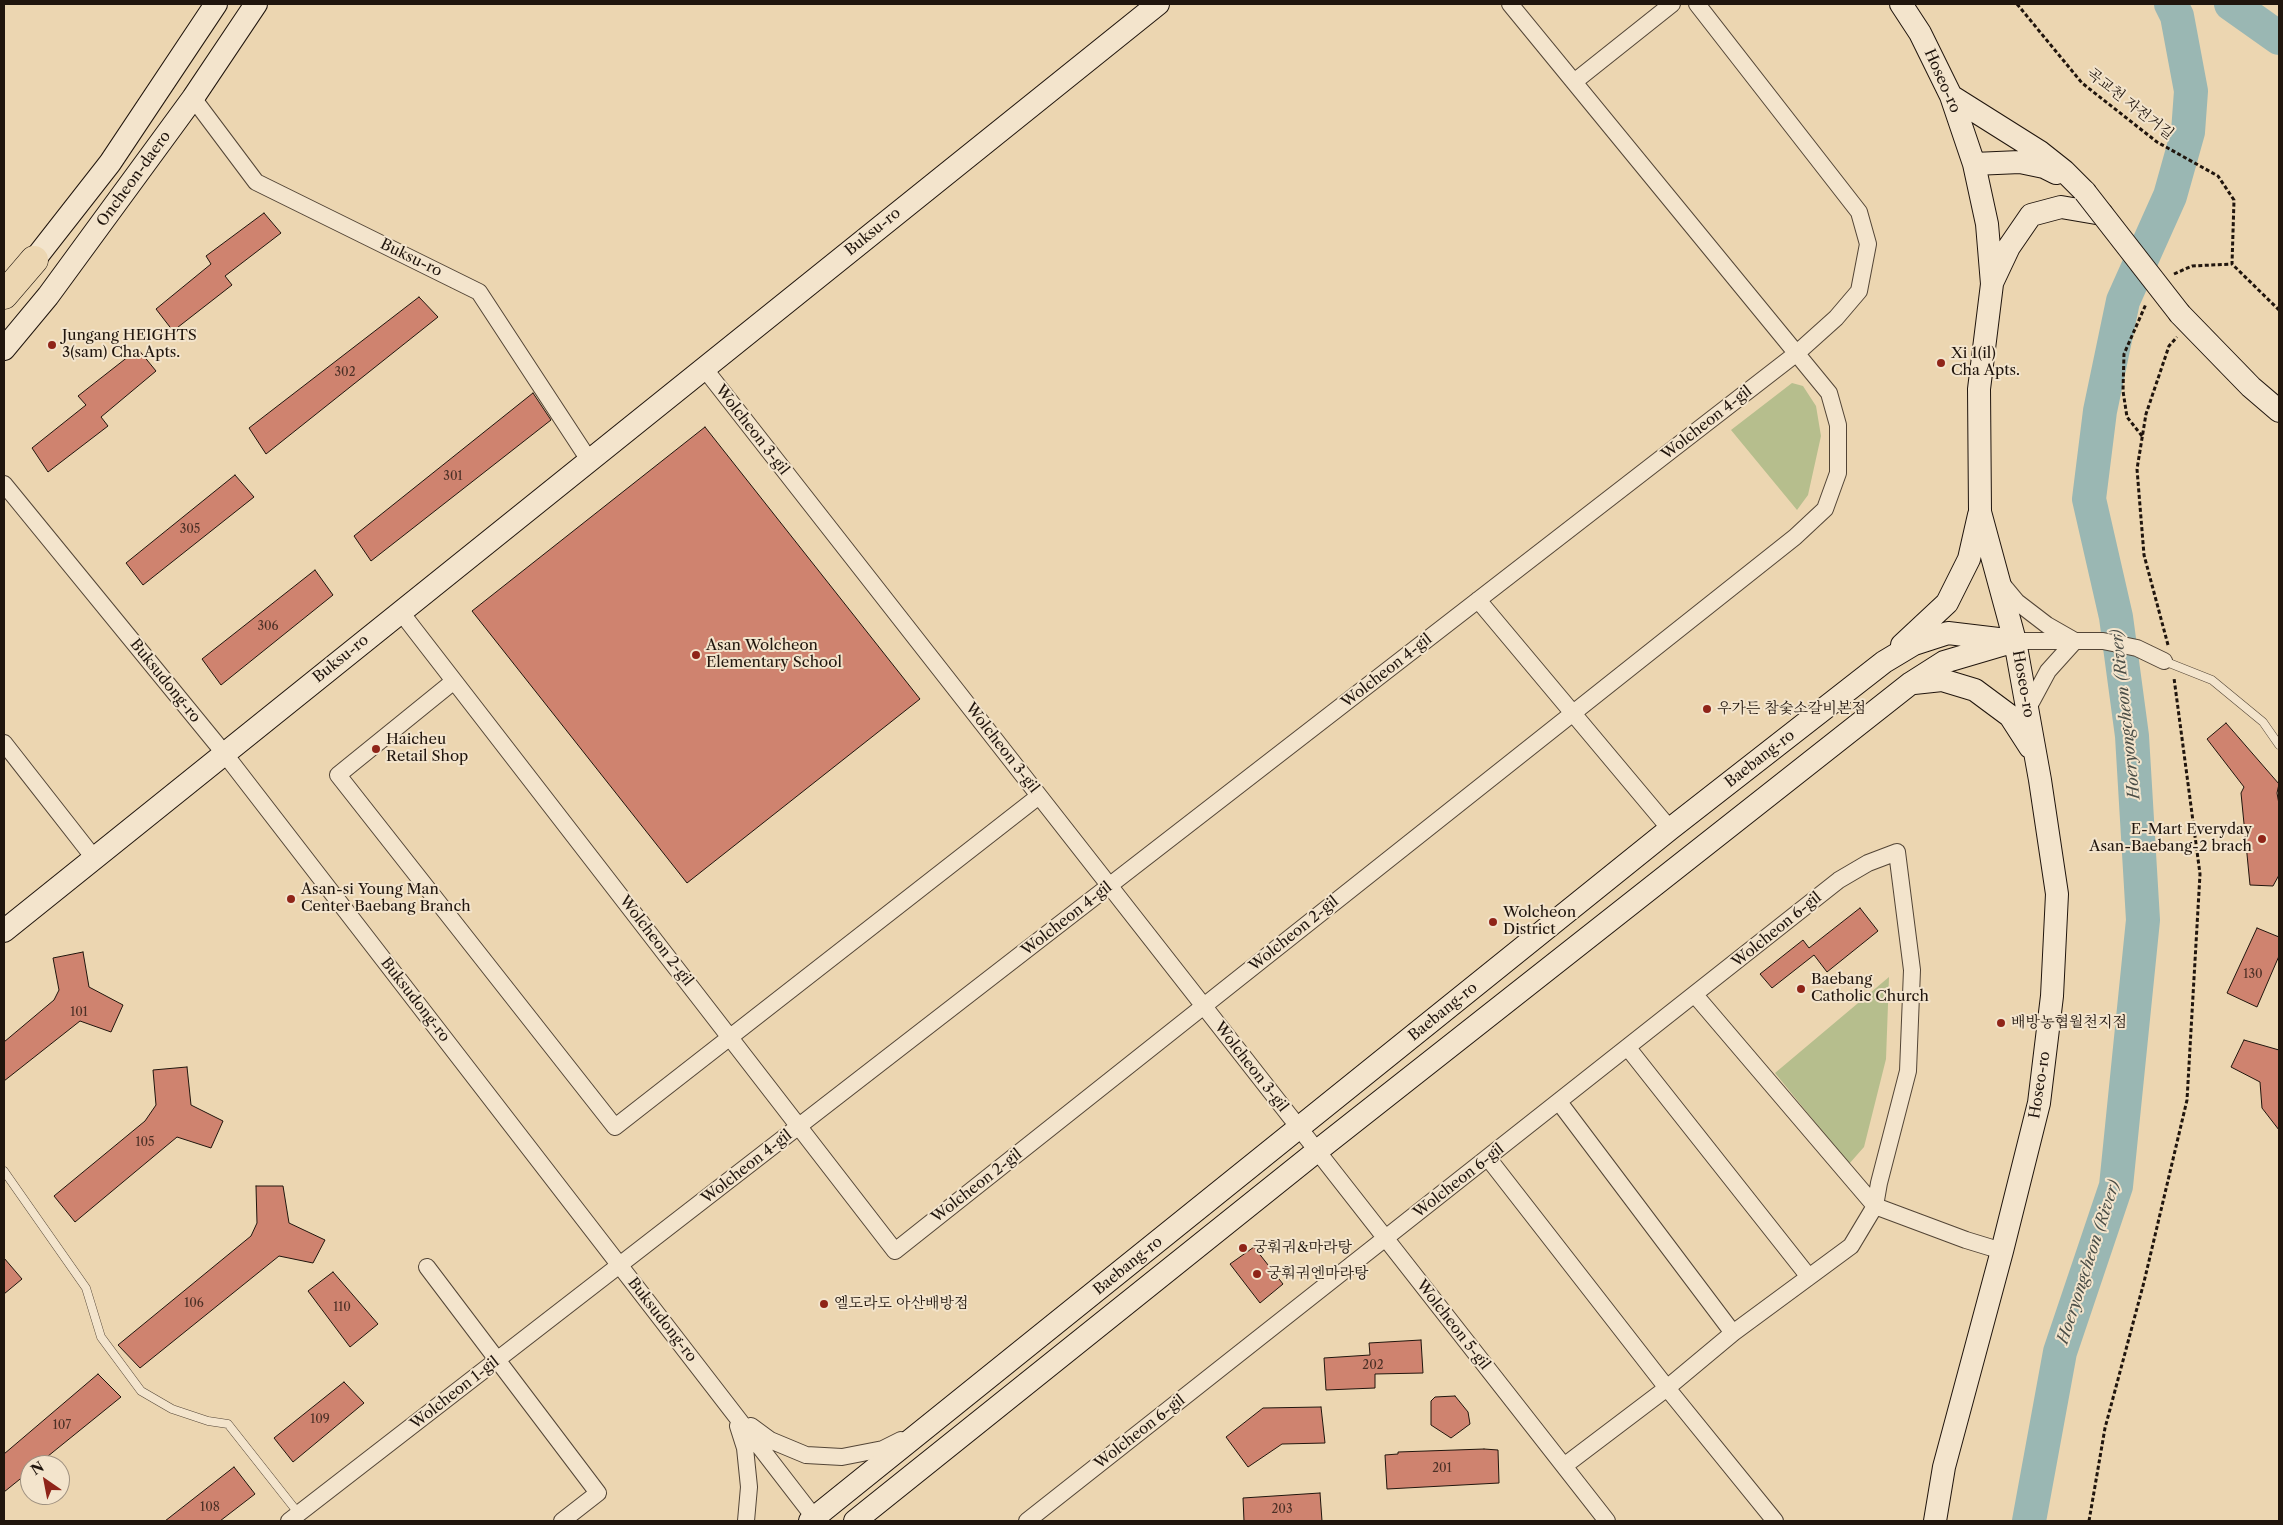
<!DOCTYPE html>
<meta charset="utf-8">
<style>
body{margin:0}
#map{position:relative;width:2283px;height:1525px;overflow:hidden;background:#ecd6b1;font-family:"Libre Caslon Text",serif}
canvas{display:block}
.frame{position:absolute;inset:0;border:5px solid #20150d;pointer-events:none}
.north{position:absolute;left:20px;top:1455px;width:50px;height:50px;box-sizing:border-box;background:#f3e4cc;border:1px solid #9f9180;border-radius:50%;rotate:327deg;font-size:14px;font-weight:700;line-height:20px;text-align:center;color:#20150d}
.north::after{content:'';display:block;margin:auto;width:18px;height:22px;background:#8f2418;clip-path:polygon(50% 0,100% 100%,50% 72%,0 100%)}
</style>
<div id="map">
<canvas width="2283" height="1525"></canvas>
<div class="frame"></div>
<div class="north">N</div>
</div>
<script>
const g = document.querySelector('canvas').getContext('2d');
g.lineJoin = 'round';
function fill(path, color) { g.fillStyle = color; g.fill(path, 'evenodd'); }
const toPath = rows => new Path2D(rows.map(r => 'M' + r).join(''));
function trace(path, color, width, dash) { g.strokeStyle = color; g.lineWidth = width; g.lineCap = dash ? 'butt' : 'round'; g.setLineDash(dash || []); g.stroke(path); }
function label(font, color, halo, rows, align = 'center') {
  g.font = font + ' "Libre Caslon Text","Noto Serif KR",serif'; g.lineWidth = 4; g.setLineDash([]); g.textBaseline = 'middle'; g.strokeStyle = halo; g.fillStyle = color; for (const [text, x, y, turn = 0] of rows) {
    g.save(); g.translate(x, y); g.rotate((+turn || 0) * Math.PI / 180); g.textAlign = isNaN(turn) ? turn : align; if (halo) g.strokeText(text, 0, 0); g.fillText(text, 0, 0); g.restore();
  }
}
fill(toPath([
 [1792,383,1803,386,1816,406,1821,436,1808,495,1797,510,1731,430],
 [1889,977,1886,1059,1864,1147,1849,1164,1775,1073]
]), '#b6be8d');
trace(toPath([
 [2231,4,2279,38],
 [2029,1521,2060,1352,2116,1186,2143,920,2132,736,2116,617,2089,499,2100,411,2123,301,2170,196,2188,132,2191,91,2177,16,2171,4]
]), '#9ab7b3', 34);
const building = toPath([
 [264,213,281,233,225,276,232,285,173,331,156,309,211,264,206,256,264,213],
 [419,297,438,317,266,454,249,428,419,297],
 [138,349,156,371,101,417,108,426,48,472,32,448,86,405,78,396,138,349],
 [533,393,551,420,371,561,354,536,533,393],
 [705,427,920,699,687,883,472,611,705,427],
 [235,475,254,497,143,585,126,563,235,475],
 [315,570,333,595,221,685,202,659,315,570],
 [2226,723,2279,784,2277,793,2279,804,2279,875,2273,886,2250,885,2241,793,2244,787,2207,739,2226,723],
 [1860,908,1878,931,1827,972,1814,955,1772,988,1760,974,1803,940,1809,948,1860,908],
 [2257,928,2279,937,2279,956,2257,1007,2227,993,2257,928],
 [83,952,89,987,123,1005,111,1032,80,1021,4,1081,4,1042,54,1000,59,990,53,958,83,952],
 [2244,1040,2279,1050,2279,1130,2262,1108,2260,1082,2231,1067,2244,1040],
 [187,1067,191,1105,223,1121,211,1148,177,1137,75,1222,54,1196,145,1121,156,1105,153,1070,187,1067],
 [256,1186,283,1186,289,1223,325,1240,313,1263,279,1256,140,1368,118,1345,251,1236,257,1223,256,1186],
 [1254,1247,1283,1284,1260,1303,1230,1264,1254,1247],
 [4,1258,22,1279,4,1294,4,1258],
 [333,1272,378,1324,350,1347,308,1291,333,1272],
 [1421,1340,1423,1373,1375,1374,1375,1388,1326,1390,1324,1358,1370,1355,1369,1343,1421,1340],
 [98,1374,121,1397,37,1465,30,1465,30,1471,4,1492,4,1454,98,1374],
 [344,1382,364,1403,293,1462,274,1438,344,1382],
 [1455,1396,1468,1412,1470,1424,1451,1438,1431,1425,1431,1401,1435,1397,1455,1396],
 [1321,1407,1325,1443,1282,1444,1248,1467,1226,1437,1263,1408,1321,1407],
 [1484,1449,1498,1450,1499,1483,1387,1489,1385,1455,1398,1454,1398,1452,1484,1449],
 [234,1467,255,1494,220,1521,165,1521,234,1467],
 [1320,1493,1322,1521,1244,1521,1243,1498,1320,1493]
]);
fill(building, '#cf836f');
trace(building, '#20150d', 1);
const lane = toPath([
 [2164,661,2212,680,2263,722,2279,745],
 [4,1171,86,1288,101,1337,141,1391,172,1409,208,1421,228,1424,299,1514]
]);
const street = toPath([
 [1574,82,1672,4],
 [193,98,256,182,479,292,589,460],
 [704,368,1607,1521],
 [4,484,224,753,817,1521],
 [2002,584,2017,602,2047,625,2075,641,2048,671,2027,710],
 [1478,600,1670,829],
 [400,611,895,1251,1795,537,1825,509,1838,473,1838,425,1829,393,1510,4],
 [2015,641,2103,641,2137,648,2164,661],
 [454,681,338,775,615,1127,1039,796],
 [4,743,94,858],
 [1695,995,1875,1206,1966,1240,2002,1251],
 [1628,1048,1809,1277],
 [1559,1102,1733,1333],
 [1488,1158,1667,1388,1775,1521],
 [427,1267,598,1493,562,1521],
 [738,1426,745,1448,749,1487,746,1521],
 [751,1426,770,1440,806,1455,842,1457,883,1449,901,1440],
 [289,1521,1797,353,1836,318,1859,291,1868,244,1859,212,1697,4],
 [1027,1521,1839,880,1868,863,1897,852,1912,970,1908,1071,1879,1183,1875,1206,1851,1246,1733,1333,1667,1388,1564,1466]
]);
const secondary = toPath([
 [1901,4,1920,33,1951,96,1974,164,1987,224,1992,284,1979,389,1980,512,2015,641,2040,780,2057,894,2052,996,2039,1103,2002,1251,1944,1467,1935,1521],
 [1951,96,2040,152,2064,171,2085,192],
 [1974,164,2020,162,2044,167,2056,173],
 [24,273,110,163,216,4],
 [1992,283,2009,247,2031,215,2061,207,2102,214],
 [2180,314,2251,387,2279,411],
 [4,349,48,296,193,98,256,4],
 [1902,645,1947,603,1969,559,1979,515],
 [1914,683,1942,680,1975,690,2010,716,2030,747],
 [4,931,1158,4],
 [810,1521,1670,829,1884,662,1914,644,1948,633,2015,641],
 [855,1521,1317,1151,1911,683,1944,662,2005,644]
]);
const highway = toPath([
 [4,295,34,260]
]);
trace(lane, '#534536', 9);
trace(street, '#534536', 18);
trace(secondary, '#20150d', 24);
trace(highway, '#20150d', 29);
trace(toPath([
 [2017,4,2082,83,2157,142,2218,176,2234,200,2232,264,2279,310],
 [2174,274,2192,266,2232,264],
 [2142,436,2127,417,2123,391,2124,354,2146,304],
 [2168,645,2144,555,2137,469,2146,414,2169,346,2177,337],
 [2089,1521,2105,1428,2144,1282,2187,1100,2200,874,2174,678]
]), '#20150d', 3, [4, 2.5]);
trace(lane, '#f3e4cc', 8);
trace(street, '#f3e4cc', 16);
trace(secondary, '#f3e4cc', 22);
trace(highway, '#ecd6b1', 28);
const secondaryBridge = toPath([
 [2085,192,2180,314]
]);
trace(secondaryBridge, '#20150d', 24, []);
trace(secondaryBridge, '#f3e4cc', 22);
for (const [x, y, r, color] of [
 [52,345,5,"#8f2418"],
 [1941,363,5,"#8f2418"],
 [696,655,5,"#8f2418"],
 [1707,709,5,"#8f2418"],
 [376,749,5,"#8f2418"],
 [2262,839,5,"#8f2418"],
 [291,899,5,"#8f2418"],
 [1493,922,5,"#8f2418"],
 [1801,989,5,"#8f2418"],
 [2001,1023,5,"#8f2418"],
 [1243,1248,5,"#8f2418"],
 [1257,1274,5,"#8f2418"],
 [824,1304,5,"#8f2418"]
]) { const dot = new Path2D(); dot.arc(x, y, r, 0, 2 * Math.PI); g.fillStyle = color; g.fill(dot); trace(dot, '#f3e4cc', 2); }
label('12px', '#4c3026', null, [
 ["302",345,373],
 ["301",453,477],
 ["305",190,530],
 ["306",268,627],
 ["130",2253,975],
 ["101",79,1013],
 ["105",145,1143],
 ["106",194,1304],
 ["110",342,1308],
 ["202",1373,1366],
 ["109",320,1420],
 ["107",62,1426],
 ["201",1442,1469],
 ["108",210,1508],
 ["203",1282,1510]
]);
label('15px', '#20150d', '#f3e4cc', [
 ["Hoseo-ro",1942,81,66],
 ["곡교천 자전거길",2130,104,38],
 ["Oncheon-daero",134,179,-54],
 ["Buksu-ro",873,232,-39],
 ["Buksu-ro",411,258,26],
 ["Wolcheon 4-gil",1707,423,-38],
 ["Wolcheon 3-gil",752,430,52],
 ["Buksu-ro",341,659,-39],
 ["Wolcheon 4-gil",1387,671,-38],
 ["Buksudong-ro",165,681,51],
 ["Hoseo-ro",2023,684,80],
 ["Wolcheon 3-gil",1002,748,52],
 ["Baebang-ro",1760,759,-38],
 ["Wolcheon 4-gil",1067,919,-38],
 ["Wolcheon 6-gil",1777,930,-39],
 ["Wolcheon 2-gil",1294,934,-39],
 ["Wolcheon 2-gil",656,941,52],
 ["Buksudong-ro",415,1000,52],
 ["Baebang-ro",1443,1012,-39],
 ["Wolcheon 3-gil",1251,1067,52],
 ["Hoseo-ro",2040,1085,-81],
 ["Wolcheon 4-gil",747,1167,-38],
 ["Wolcheon 6-gil",1459,1181,-38],
 ["Wolcheon 2-gil",977,1186,-38],
 ["Baebang-ro",1128,1266,-39],
 ["Buksudong-ro",662,1320,52],
 ["Wolcheon 5-gil",1453,1325,52],
 ["Wolcheon 1-gil",455,1393,-38],
 ["Wolcheon 6-gil",1140,1432,-38]
]);
label('15px', '#20150d', '#f3e4cc', [
 ["Jungang HEIGHTS",62,336],
 ["3(sam) Cha Apts.",62,353],
 ["Xi 1(il)",1951,354],
 ["Cha Apts.",1951,371],
 ["Asan Wolcheon",706,646],
 ["Elementary School",706,663],
 ["우가든 참숯소갈비본점",1717,709],
 ["Haicheu",386,740],
 ["Retail Shop",386,757],
 ["E-Mart Everyday",2252,830,"right"],
 ["Asan-Baebang-2 brach",2252,847,"right"],
 ["Asan-si Young Man",301,890],
 ["Center Baebang Branch",301,907],
 ["Wolcheon",1503,913],
 ["District",1503,930],
 ["Baebang",1811,980],
 ["Catholic Church",1811,997],
 ["배방농협월천지점",2011,1023],
 ["궁훠궈&마라탕",1253,1248],
 ["궁훠궈엔마라탕",1267,1274],
 ["엘도라도 아산배방점",834,1304]
], 'left');
label('italic 16px', '#4b4e47', '#f3e4cc', [
 ["Hoeryongcheon (River)",2126,714,-96],
 ["Hoeryongcheon (River)",2089,1262,-72]
]);
</script>
